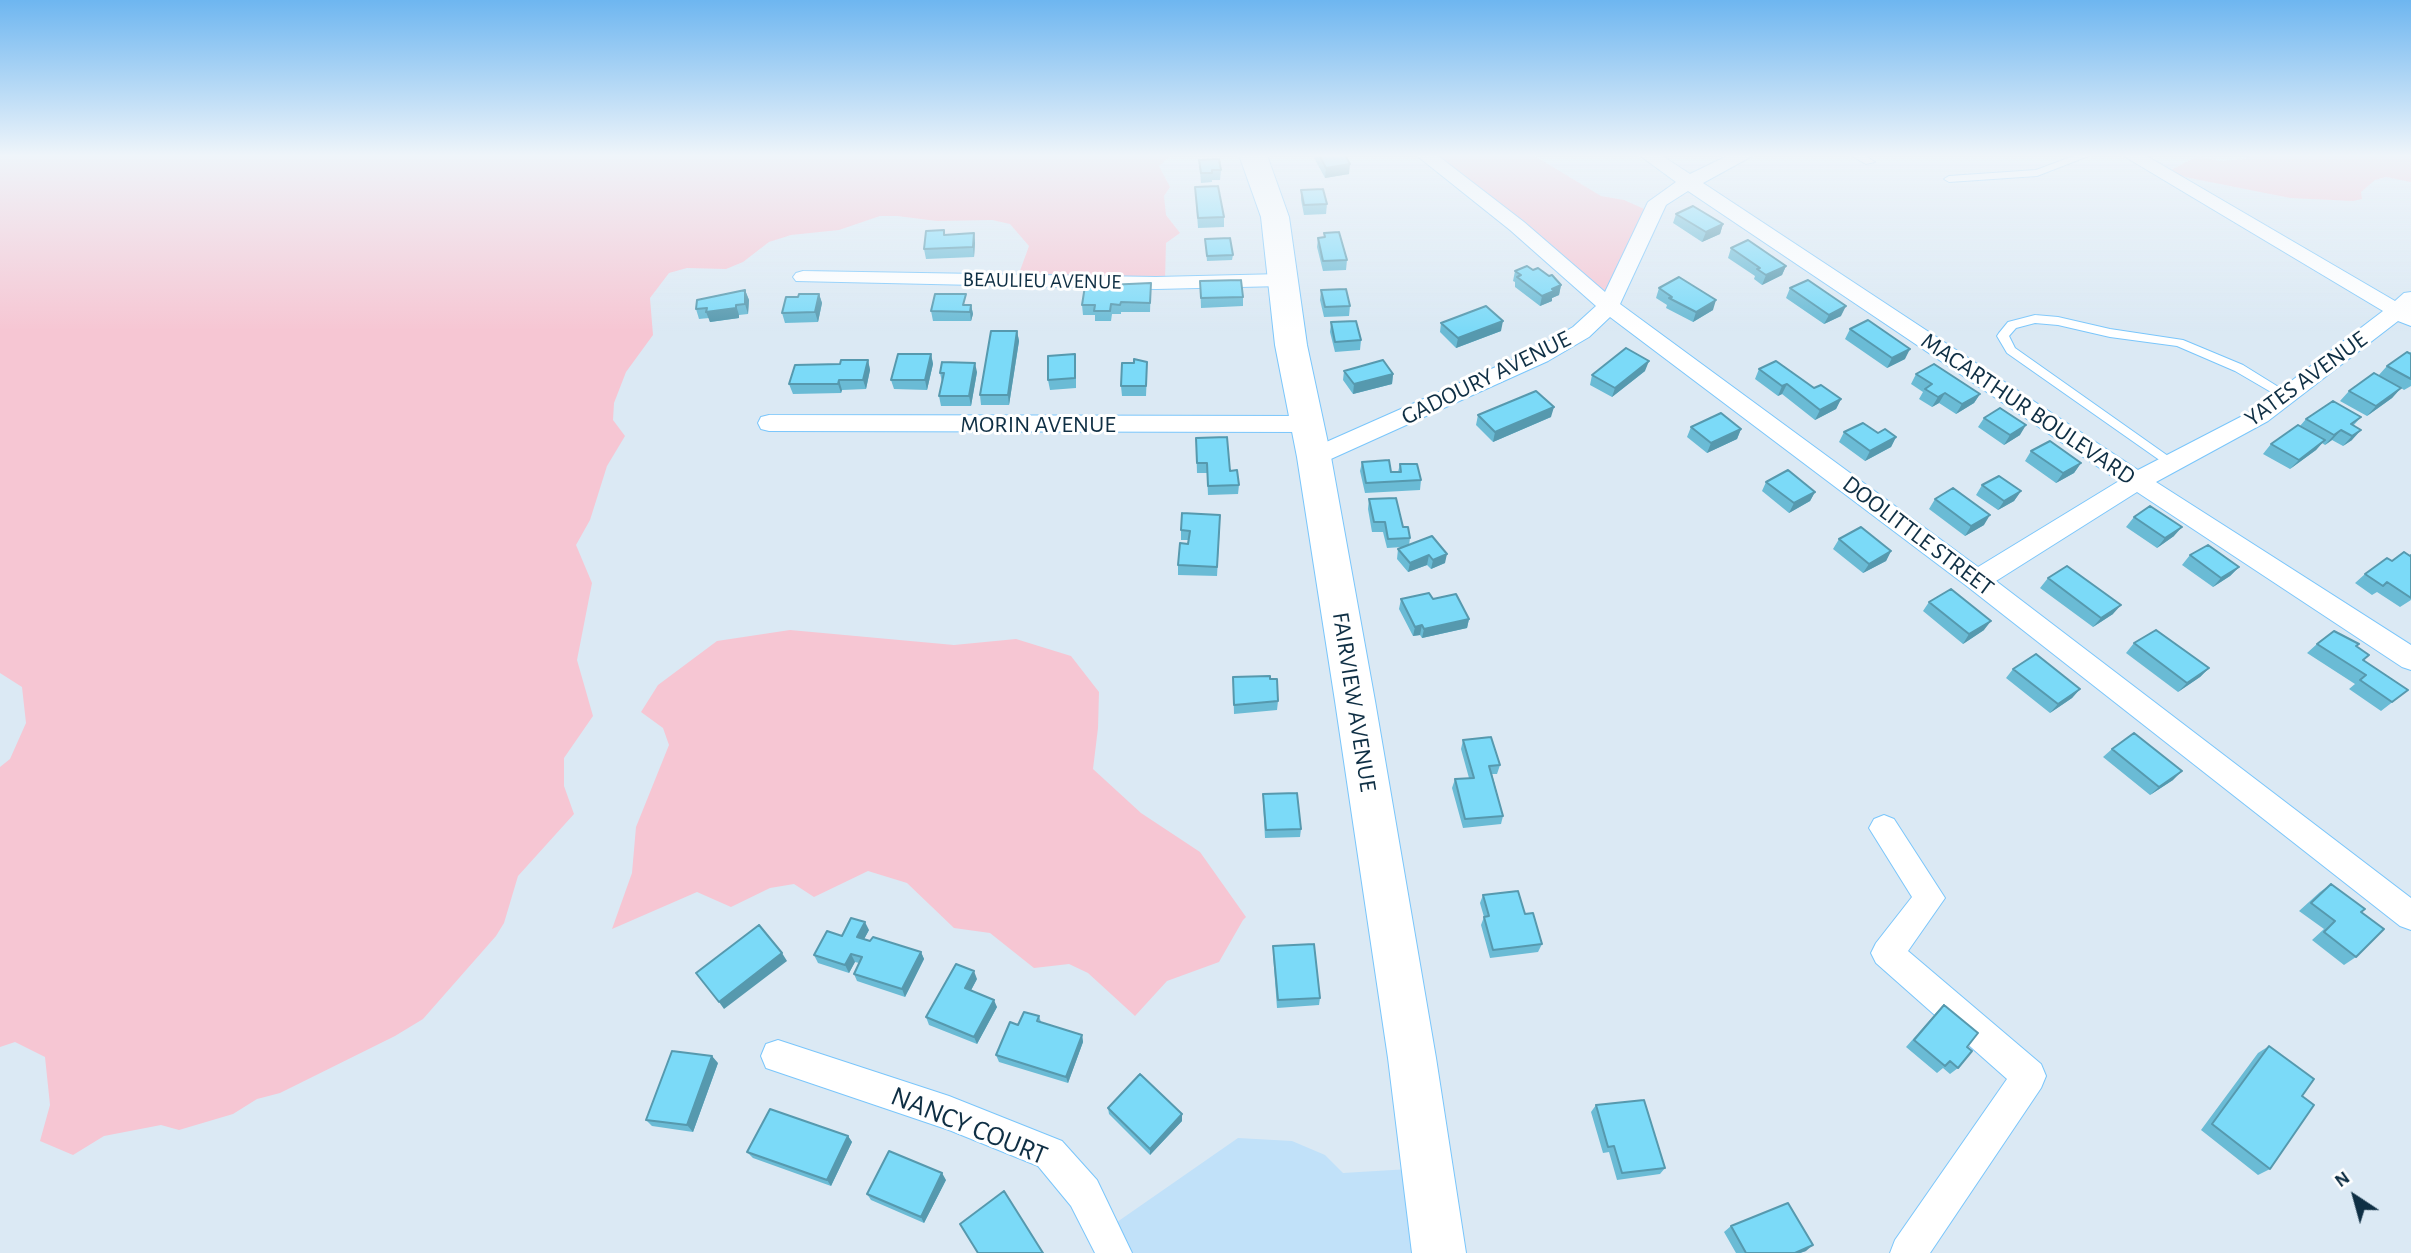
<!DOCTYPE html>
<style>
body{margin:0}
#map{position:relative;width:2411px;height:1253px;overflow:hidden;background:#dbe9f4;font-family:"Alegreya Sans",sans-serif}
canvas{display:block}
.north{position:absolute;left:2320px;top:1162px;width:70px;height:70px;-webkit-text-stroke:5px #fff;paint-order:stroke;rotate:324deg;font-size:19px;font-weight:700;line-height:28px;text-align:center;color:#0f2f44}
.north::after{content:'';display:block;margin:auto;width:24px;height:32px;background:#0f2f44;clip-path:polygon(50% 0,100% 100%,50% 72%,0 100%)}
</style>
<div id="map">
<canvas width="2411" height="1253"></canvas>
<div class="north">N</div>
</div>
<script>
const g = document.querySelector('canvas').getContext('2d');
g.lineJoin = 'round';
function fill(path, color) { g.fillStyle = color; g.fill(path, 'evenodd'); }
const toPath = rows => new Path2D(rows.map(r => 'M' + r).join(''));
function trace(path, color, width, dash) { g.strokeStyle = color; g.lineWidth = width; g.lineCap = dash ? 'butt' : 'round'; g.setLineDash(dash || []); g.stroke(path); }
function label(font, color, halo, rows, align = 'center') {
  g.font = font + ' "Alegreya Sans",sans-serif'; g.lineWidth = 6; g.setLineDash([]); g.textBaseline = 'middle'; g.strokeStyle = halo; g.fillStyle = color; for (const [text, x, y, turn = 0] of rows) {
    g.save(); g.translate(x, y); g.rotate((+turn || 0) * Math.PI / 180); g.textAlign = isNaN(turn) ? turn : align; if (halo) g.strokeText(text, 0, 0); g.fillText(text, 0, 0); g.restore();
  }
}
fill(toPath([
 [1238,1138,1292,1141,1325,1155,1343,1173,1426,1168,1439,1253,1113,1253,1107,1229]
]), '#c1e1f9');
fill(toPath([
 [0,155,1166,155,1170,156,1159,166,1170,187,1164,196,1166,215,1180,233,1166,243,1165,280,1017,279,1029,246,1010,224,992,220,937,221,897,216,880,216,839,230,791,235,769,242,743,262,726,269,687,268,669,273,650,298,653,335,626,372,614,403,613,420,625,436,607,466,590,520,576,545,592,583,577,660,593,716,564,758,564,786,574,814,518,876,504,923,496,936,423,1019,395,1036,280,1093,257,1099,233,1114,179,1130,161,1125,104,1136,73,1155,40,1141,50,1105,45,1057,15,1042,0,1047,0,767,10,759,26,723,22,687,0,673],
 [1425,155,1533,155,1601,196,1624,200,1651,212,1612,298],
 [2250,155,2411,155,2411,182,2386,177,2375,180,2361,192,2362,199,2353,201,2290,198,2165,173,2198,156,2219,161,2245,159],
 [790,630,954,645,1016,639,1071,656,1099,692,1098,728,1093,769,1141,813,1200,852,1246,917,1243,920,1219,962,1167,981,1135,1016,1088,973,1069,964,1034,968,990,933,954,928,907,883,868,871,814,897,794,884,770,888,731,907,697,892,612,929,632,873,636,827,669,745,663,728,641,712,658,685,717,641]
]), '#f6c6d3');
const service = toPath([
 [1850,155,1864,155,1875,162,1866,164,1850,155],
 [2076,155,2091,155,2037,176,1949,182,1944,179,1949,176,2036,170,2076,155],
 [2035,315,2058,317,2110,329,2183,340,2243,365,2293,396,2291,399,2283,399,2235,371,2177,346,2110,337,2058,325,2035,323,2016,328,2009,336,2015,348,2178,463,2172,467,2168,466,2007,353,1997,336,1999,333,2008,322,2035,315]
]);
const minor = toPath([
 [1416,155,1437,155,1524,222,1605,292,1648,202,1676,182,1639,155,1661,155,1690,174,1729,155,1754,155,1703,183,2138,470,2252,411,2383,311,2122,155,2145,155,2395,301,2404,293,2411,292,2411,326,2398,321,2268,421,2156,482,2411,645,2411,670,2402,667,2137,492,1996,581,2411,898,2411,930,2400,926,1968,587,1610,317,1589,337,1548,361,1322,463,1314,465,1306,463,1302,457,1306,451,1532,351,1573,327,1596,306,1510,230,1416,155],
 [1688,191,2119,481,1978,567,1620,304,1666,205,1688,191],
 [803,271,1156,277,1282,274,1289,276,1292,280,1289,284,1282,286,1156,289,796,281,793,277,796,273,803,271],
 [769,415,1308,416,1316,418,1319,424,1316,430,1308,432,769,431,761,429,758,423,761,417,769,415],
 [1884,815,1894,819,1945,898,1908,951,2041,1064,2046,1076,2041,1088,1930,1253,1890,1253,1895,1240,2007,1079,1876,963,1871,953,1876,943,1912,897,1869,828,1874,819,1884,815],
 [778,1040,949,1096,1062,1141,1097,1180,1132,1253,1095,1253,1071,1206,1038,1166,949,1130,766,1068,761,1056,766,1044,778,1040]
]);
const secondary = toPath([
 [1239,155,1267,155,1289,217,1307,345,1331,457,1375,701,1436,1058,1466,1253,1412,1253,1388,1058,1335,701,1297,457,1275,345,1261,217,1239,155]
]);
trace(service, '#7ac6fb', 2);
trace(minor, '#7ac6fb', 2);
trace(secondary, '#7ac6fb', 2);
fill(service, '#fff');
fill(minor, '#fff');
fill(secondary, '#fff');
fill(toPath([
 [1314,155,1345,155,1349,174,1325,178,1314,158],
 [1199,160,1221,170,1220,180,1212,180,1212,182,1201,183],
 [1195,187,1224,217,1224,227,1198,228],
 [1301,190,1327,204,1326,214,1304,215,1301,200],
 [1676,214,1723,224,1720,234,1702,242,1673,223],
 [944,230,945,235,974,233,975,243,974,257,926,259,924,249],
 [1324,233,1347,260,1346,270,1323,271,1317,247,1318,238,1324,237],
 [1205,239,1233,255,1232,260,1207,261],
 [1731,248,1786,266,1782,275,1762,285,1754,279,1755,276,1728,258],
 [1533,270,1561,285,1559,295,1552,298,1552,301,1540,306,1515,287,1515,282,1513,281,1515,271],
 [1200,281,1243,297,1243,306,1201,308],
 [1151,283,1150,312,1121,312,1121,314,1112,314,1111,321,1095,321,1095,315,1083,315,1082,305],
 [1659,288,1713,310,1693,322,1666,308,1667,305,1656,298],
 [1790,288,1841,316,1824,324,1786,298],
 [745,290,749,300,748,314,739,315,739,318,710,322,709,318,699,319,696,309],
 [1321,290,1350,306,1349,316,1324,317,1320,300],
 [819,294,822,303,818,322,785,323,782,313],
 [967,305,971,305,973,314,971,321,933,321,931,311],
 [1331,322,1361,340,1360,350,1335,352,1330,332],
 [1441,323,1501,331,1456,348,1440,332],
 [1850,329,1905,359,1887,368,1845,339],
 [1017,331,1019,341,1009,405,981,405,980,395],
 [2411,352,2411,386,2404,390,2401,388,2392,398,2367,416,2340,401,2349,391,2378,376,2387,366],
 [931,354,933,364,927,390,894,389,891,380],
 [868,360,870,370,866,389,842,390,841,393,793,394,789,384,840,364],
 [1076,364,1076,388,1050,390,1048,380],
 [1759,369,1814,388,1841,399,1836,409,1815,420,1782,394,1778,396,1755,379],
 [1344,371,1393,374,1392,384,1353,394,1343,380],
 [1645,371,1612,397,1590,385,1592,375],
 [977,372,971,406,941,406,939,396,942,382,940,373],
 [1147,372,1146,396,1122,396,1121,386],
 [1916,374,1980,394,1974,403,1956,414,1939,403,1932,407,1919,399,1923,392,1911,384],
 [1478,415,1551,417,1493,442,1476,425],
 [2361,417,2353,426,2352,440,2343,446,2332,440,2325,445,2322,443,2316,450,2290,469,2263,454,2271,444,2300,426,2306,419],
 [1984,418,2020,435,2004,445,1978,427],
 [1691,427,1741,429,1737,439,1707,453,1687,437],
 [1844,432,1896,437,1891,447,1865,461,1839,442],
 [1196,438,1230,471,1239,485,1238,494,1208,495,1207,473,1197,473],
 [2031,451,2081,463,2074,473,2056,483,2025,461],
 [1362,462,1391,472,1398,472,1400,464,1421,480,1420,490,1365,493,1360,471],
 [1766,482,1815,492,1810,501,1789,513,1762,491],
 [1982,485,2021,491,2014,501,1998,510,1976,495],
 [1369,499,1403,527,1410,538,1409,545,1445,563,1431,569,1427,565,1408,572,1397,559,1398,549,1403,547,1387,548,1383,532,1372,532,1368,509],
 [1935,499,1984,525,1965,536,1929,509],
 [2134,517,2174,536,2157,548,2126,527],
 [1220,524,1217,576,1178,575,1178,565,1188,544,1189,540,1181,540,1181,530],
 [1839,539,1891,551,1886,561,1863,573,1833,549],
 [2404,552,2411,600,2400,607,2377,592,2372,595,2355,583,2365,574,2392,561],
 [2190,555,2239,567,2230,576,2213,587,2182,565],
 [2048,578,2113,614,2093,627,2040,588],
 [1401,599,1433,599,1469,619,1467,628,1422,638,1420,635,1413,636,1399,609],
 [1929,602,1984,630,1963,644,1923,611],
 [2134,643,2209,668,2200,677,2178,692,2126,653],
 [2317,644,2357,646,2363,660,2408,690,2381,711,2349,689,2355,684,2307,653],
 [2013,669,2080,689,2072,698,2050,713,2006,678],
 [1233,677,1270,679,1278,701,1277,710,1234,714],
 [1463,740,1500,765,1497,774,1492,774,1503,816,1501,824,1463,828,1452,788,1455,779,1469,778,1461,749],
 [2112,749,2173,780,2150,795,2103,757],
 [1263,794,1301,829,1300,837,1265,838,1263,803],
 [2331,884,2361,912,2356,957,2344,965,2312,940,2324,929,2299,911,2320,892],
 [1483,895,1525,914,1542,944,1538,952,1490,958,1481,925,1484,917,1480,903],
 [869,930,864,939,921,952,924,959,905,997,857,981,854,974,859,963,855,962,849,973,818,963,814,955,842,936],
 [1273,946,1320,998,1319,1005,1277,1008,1273,954],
 [977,979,971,990,997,1007,977,1044,929,1025,926,1017],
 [1944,1005,1967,1047,1958,1068,1950,1074,1943,1068,1937,1073,1906,1047,1936,1013],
 [1039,1016,1041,1022,1082,1035,1083,1042,1068,1083,999,1062,996,1055,1018,1025],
 [2269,1046,2302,1096,2270,1169,2258,1175,2201,1130,2258,1053],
 [718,1063,693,1132,652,1126,646,1120],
 [1596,1105,1665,1168,1660,1174,1617,1180,1609,1152,1603,1153,1591,1112],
 [1108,1108,1182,1121,1150,1155,1109,1114],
 [848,1136,852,1142,831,1186,753,1158,747,1152],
 [946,1180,924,1223,871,1200,867,1194],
 [1731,1226,1806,1251,1800,1253,1736,1253,1724,1232]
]), '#6abbd5');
fill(toPath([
 [1350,164,1349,174,1325,178,1326,168],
 [1723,224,1720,234,1702,242,1706,232],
 [974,233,975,243,974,257,973,247],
 [1786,266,1782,275,1762,285,1766,275],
 [1561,285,1559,295,1552,298,1552,301,1540,306,1542,296,1552,289],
 [745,290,749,300,748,314,745,304],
 [819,294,822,303,818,322,815,312],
 [1716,300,1713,310,1693,322,1696,312],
 [736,305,739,315,739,318,710,322,706,312],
 [971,305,973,314,971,321,970,312],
 [1846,306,1841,316,1824,324,1829,315],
 [1503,321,1501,331,1456,348,1458,338],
 [1017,331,1019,341,1009,405,1008,395],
 [1910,349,1905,359,1887,368,1892,358],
 [931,354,933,364,927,390,925,380],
 [868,360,870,370,866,389,863,380],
 [1649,361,1645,371,1612,397,1615,388],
 [975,363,977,372,971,406,969,396],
 [1393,374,1392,384,1353,394,1354,384],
 [839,380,842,390,841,393,838,384],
 [1787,384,1782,394,1778,396,1782,386],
 [2401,388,2392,398,2367,416,2376,406],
 [1945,393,1939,403,1932,407,1938,397],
 [1980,394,1974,403,1956,414,1962,404],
 [1841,399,1836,409,1815,420,1820,410],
 [1554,407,1551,417,1493,442,1495,432],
 [2026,425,2020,435,2004,445,2010,435],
 [1741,429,1737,439,1707,453,1711,443],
 [2341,430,2332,440,2325,445,2334,435],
 [2361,430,2352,440,2343,446,2352,436],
 [1896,437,1891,447,1865,461,1870,451],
 [2325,440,2316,450,2290,469,2299,460],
 [2081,463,2074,473,2056,483,2063,473],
 [2021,491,2014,501,1998,510,2004,501],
 [1815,492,1810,501,1789,513,1794,503],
 [1990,515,1984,525,1965,536,1971,526],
 [2182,527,2174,536,2157,548,2165,538],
 [1891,551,1886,561,1863,573,1869,564],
 [1447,554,1445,563,1431,569,1433,560],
 [1429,555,1427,565,1408,572,1410,563],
 [2239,567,2230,576,2213,587,2221,578],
 [2121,605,2113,614,2093,627,2101,618],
 [1469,619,1467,628,1422,638,1424,629],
 [1991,621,1984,630,1963,644,1969,634],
 [1422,625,1420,635,1413,636,1415,627],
 [2209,668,2200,677,2178,692,2187,683],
 [2080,689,2072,698,2050,713,2058,704],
 [2182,771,2173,780,2150,795,2159,787],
 [865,922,869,930,861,945,857,937],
 [921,952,924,959,905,997,902,989],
 [782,953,787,961,724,1009,719,1002],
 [851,954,855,962,849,973,845,965],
 [974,971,977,979,968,996,965,988],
 [994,1000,997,1007,977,1044,974,1037],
 [1082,1035,1083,1042,1068,1083,1066,1077],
 [712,1056,718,1063,693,1132,687,1125],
 [1182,1114,1182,1121,1150,1155,1150,1149],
 [848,1136,852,1142,831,1186,827,1180],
 [942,1173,946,1180,924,1223,921,1217],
 [1813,1245,1806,1251,1800,1253,1795,1253]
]), '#5699ae');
const building = toPath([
 [1319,155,1345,155,1350,164,1326,168,1319,155],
 [1219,159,1221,170,1212,170,1212,173,1201,173,1199,160,1219,159],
 [1218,186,1224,217,1198,218,1195,187,1218,186],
 [1323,189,1327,204,1304,205,1301,190,1323,189],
 [1693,206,1723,224,1706,232,1676,214,1693,206],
 [944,230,944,235,974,233,973,247,924,249,926,231,944,230],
 [1339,232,1347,260,1323,261,1318,238,1325,237,1324,233,1339,232],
 [1230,238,1233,255,1207,256,1205,239,1230,238],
 [1748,240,1786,266,1766,275,1757,269,1760,268,1731,248,1748,240],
 [1527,266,1533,270,1538,268,1549,276,1552,275,1561,285,1552,289,1554,291,1542,296,1517,277,1521,275,1515,271,1527,266],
 [1679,277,1716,300,1696,312,1669,298,1672,297,1659,288,1679,277],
 [1241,280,1243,297,1201,298,1200,281,1241,280],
 [1808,280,1846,306,1829,315,1790,288,1808,280],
 [1151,283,1150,303,1121,302,1120,305,1111,304,1110,311,1094,311,1095,305,1082,305,1085,286,1151,283],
 [1346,289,1350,306,1325,307,1321,290,1346,289],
 [745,290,745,304,736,305,736,308,706,312,707,308,696,309,697,300,745,290],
 [799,294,819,294,815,312,782,313,786,297,798,297,799,294],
 [935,294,966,294,963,305,971,305,970,312,931,311,935,294],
 [1486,306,1503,321,1458,338,1441,323,1486,306],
 [1868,320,1910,349,1892,358,1850,329,1868,320],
 [1356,321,1361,340,1335,342,1331,322,1356,321],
 [991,331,1017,331,1008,395,980,395,991,331],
 [1626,348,1649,361,1615,388,1592,375,1626,348],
 [2407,352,2411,354,2411,379,2387,366,2407,352],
 [898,354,931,354,925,380,891,380,898,354],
 [1075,354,1075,378,1048,380,1048,356,1075,354],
 [1134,359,1147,362,1146,386,1121,386,1122,363,1134,363,1134,359],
 [841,360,868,360,863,380,839,380,838,384,789,384,795,365,840,364,841,360],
 [1383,360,1393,374,1354,384,1344,371,1383,360],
 [1776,361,1814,388,1821,385,1841,399,1820,410,1787,384,1782,386,1759,369,1776,361],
 [942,362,975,363,969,396,939,396,944,373,940,373,942,362],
 [1934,364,1980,394,1962,404,1945,393,1938,397,1925,389,1932,384,1916,374,1934,364],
 [2374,373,2401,388,2376,406,2349,391,2374,373],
 [1536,391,1554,407,1495,432,1478,415,1536,391],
 [2333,401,2361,417,2351,424,2361,430,2352,436,2341,430,2334,435,2306,419,2333,401],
 [2000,408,2026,425,2010,435,1984,418,2000,408],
 [1721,413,1741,429,1711,443,1691,427,1721,413],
 [1863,423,1878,433,1885,429,1896,437,1870,451,1844,432,1863,423],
 [2298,425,2325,440,2299,460,2271,444,2298,425],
 [1227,437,1230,471,1237,470,1239,485,1208,486,1207,463,1197,463,1196,438,1227,437],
 [2050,441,2081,463,2063,473,2031,451,2050,441],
 [1389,460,1391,472,1401,472,1400,464,1417,464,1421,480,1366,483,1362,462,1389,460],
 [1788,470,1815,492,1794,503,1766,482,1788,470],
 [1999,476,2021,491,2004,501,1982,485,1999,476],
 [1953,488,1990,515,1971,526,1935,499,1953,488],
 [1396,498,1403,527,1408,527,1410,538,1388,539,1385,522,1374,522,1369,499,1396,498],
 [2150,506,2182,527,2165,538,2134,517,2150,506],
 [1182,513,1220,515,1217,567,1178,565,1180,543,1188,544,1190,531,1181,530,1182,513],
 [1861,527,1891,551,1869,564,1839,539,1861,527],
 [1432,536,1447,554,1433,560,1429,555,1410,563,1398,549,1432,536],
 [2208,545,2239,567,2221,578,2190,555,2208,545],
 [2404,552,2410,556,2411,555,2411,598,2387,582,2383,586,2365,574,2387,558,2392,561,2404,552],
 [2067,566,2121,605,2101,618,2048,578,2067,566],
 [1951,589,1991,621,1969,634,1929,602,1951,589],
 [1429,593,1433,599,1456,594,1469,619,1424,629,1422,625,1415,627,1401,599,1429,593],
 [2156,630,2209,668,2187,683,2134,643,2156,630],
 [2334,631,2359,644,2356,646,2369,655,2363,660,2408,690,2392,702,2360,680,2366,675,2317,644,2334,631],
 [2036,654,2080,689,2058,704,2013,669,2036,654],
 [1270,676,1270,679,1277,679,1278,701,1234,705,1233,677,1270,676],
 [2134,733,2182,771,2159,787,2112,749,2134,733],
 [1491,737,1500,765,1489,766,1503,816,1465,819,1455,779,1474,778,1463,740,1491,737],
 [1297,793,1301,829,1266,830,1263,794,1297,793],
 [2331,884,2365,909,2361,912,2384,929,2356,957,2324,932,2335,921,2311,903,2331,884],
 [1518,891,1525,914,1533,913,1542,944,1493,950,1484,917,1489,916,1483,895,1518,891],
 [851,918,865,922,857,937,870,941,873,937,921,952,902,989,854,974,862,957,851,954,845,965,814,955,827,931,842,936,851,918],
 [759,925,782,953,719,1002,696,973,759,925],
 [1314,944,1320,998,1278,1000,1273,946,1314,944],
 [956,964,974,971,965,988,994,1000,974,1037,926,1017,956,964],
 [1944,1005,1978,1033,1967,1047,1972,1051,1958,1068,1950,1061,1945,1066,1914,1040,1944,1005],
 [1024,1012,1039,1016,1037,1021,1082,1035,1066,1077,996,1055,1010,1022,1018,1025,1024,1012],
 [2269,1046,2314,1079,2302,1096,2314,1105,2270,1169,2212,1124,2269,1046],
 [672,1051,712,1056,687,1125,646,1120,672,1051],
 [1140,1074,1182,1114,1150,1149,1108,1108,1140,1074],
 [1644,1100,1665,1168,1622,1173,1614,1146,1608,1147,1596,1105,1644,1100],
 [770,1109,848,1136,827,1180,747,1152,770,1109],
 [889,1151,942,1173,921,1217,867,1194,889,1151],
 [1004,1191,1043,1253,978,1253,960,1224,1004,1191],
 [1788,1203,1813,1245,1795,1253,1746,1253,1731,1226,1788,1203]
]);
fill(building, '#7bdaf8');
trace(building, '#5699ae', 2);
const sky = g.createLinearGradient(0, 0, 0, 331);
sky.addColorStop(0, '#6eb6f0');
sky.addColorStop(0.47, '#eff5fa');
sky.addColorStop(1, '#eff5fa00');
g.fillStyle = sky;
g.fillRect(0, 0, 2411, 331);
label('21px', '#0f2f44', '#fff', [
 ["BEAULIEU AVENUE",1042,281,1]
]);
label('24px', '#0f2f44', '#fff', [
 ["GADOURY AVENUE",1486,378,-26],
 ["YATES AVENUE",2306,379,-36],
 ["MACARTHUR BOULEVARD",2028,409,34],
 ["MORIN AVENUE",1038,425],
 ["DOOLITTLE STREET",1918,536,37],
 ["FAIRVIEW AVENUE",1354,702,81]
]);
label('28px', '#0f2f44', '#fff', [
 ["NANCY COURT",969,1126,22]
]);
</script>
